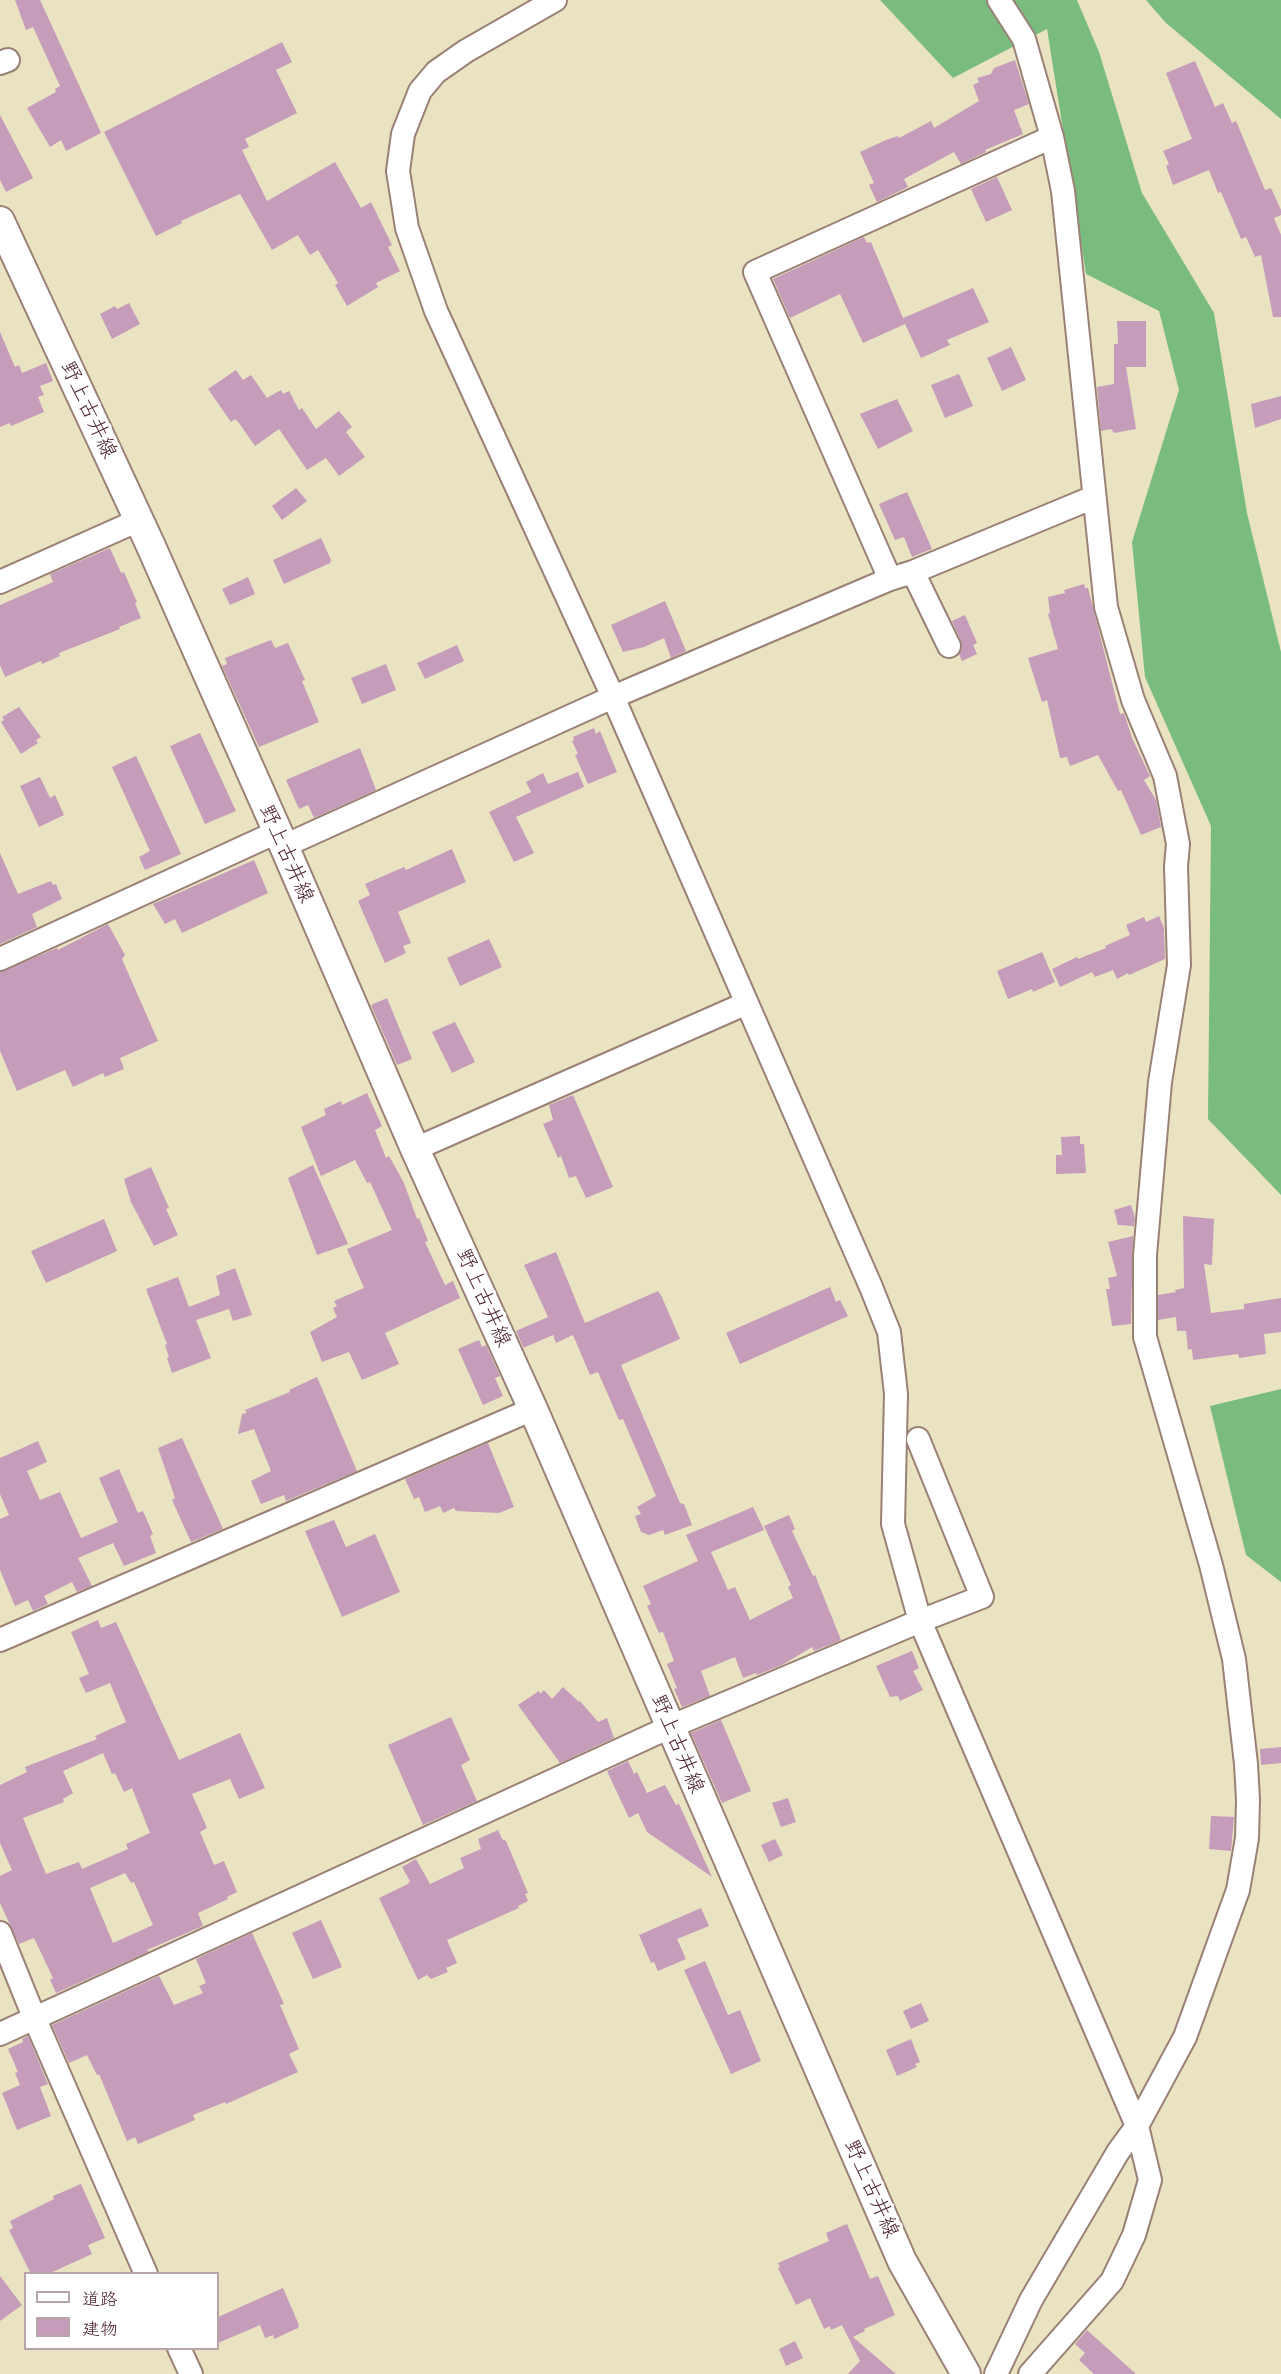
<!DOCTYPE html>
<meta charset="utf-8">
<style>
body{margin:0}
#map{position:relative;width:1281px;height:2374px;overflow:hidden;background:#eae3c2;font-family:Caveat,"Klee One",sans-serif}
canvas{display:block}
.legend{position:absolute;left:24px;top:2272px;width:195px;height:78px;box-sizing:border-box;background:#fff;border:2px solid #b7a5aa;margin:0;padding:8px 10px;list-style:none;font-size:18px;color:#4a1f2b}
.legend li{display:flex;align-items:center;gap:12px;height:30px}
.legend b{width:30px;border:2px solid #b7a5aa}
</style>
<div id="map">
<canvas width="1281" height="2374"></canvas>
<ul class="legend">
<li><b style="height:8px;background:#fff"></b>道路</li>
<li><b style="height:16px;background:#c59cba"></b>建物</li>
</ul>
</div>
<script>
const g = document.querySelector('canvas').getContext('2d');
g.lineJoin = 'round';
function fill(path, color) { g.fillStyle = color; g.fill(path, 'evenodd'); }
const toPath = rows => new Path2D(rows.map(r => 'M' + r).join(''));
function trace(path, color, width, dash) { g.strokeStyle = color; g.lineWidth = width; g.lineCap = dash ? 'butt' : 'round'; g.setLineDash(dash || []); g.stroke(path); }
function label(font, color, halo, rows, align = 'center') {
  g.font = font + ' Caveat,"Klee One",sans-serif'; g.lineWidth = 6; g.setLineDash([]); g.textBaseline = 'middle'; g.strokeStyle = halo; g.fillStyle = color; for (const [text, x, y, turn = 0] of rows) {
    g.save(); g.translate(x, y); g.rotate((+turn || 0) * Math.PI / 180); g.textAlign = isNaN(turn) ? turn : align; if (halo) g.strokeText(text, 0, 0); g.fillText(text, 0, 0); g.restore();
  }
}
fill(toPath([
 [880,0,1077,0,1099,52,1142,193,1214,313,1247,513,1281,652,1281,1195,1208,1119,1211,826,1145,677,1132,542,1179,390,1159,311,1086,274,1047,29,953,78],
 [1146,0,1281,0,1281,119,1166,23],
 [1281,1389,1281,1582,1246,1555,1210,1406]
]), '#79bc7e');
fill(toPath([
 [15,0,40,0,101,133,66,151,61,140,50,147,27,108,56,92,55,89,60,86,33,27,26,30],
 [282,42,292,62,276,70,297,113,245,139,249,147,242,150,267,201,335,162,361,208,371,202,392,245,388,247,400,271,376,283,378,287,347,306,335,285,338,283,318,250,310,255,298,235,272,250,240,194,181,221,182,223,156,236,104,132],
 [1015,60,1029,104,1014,110,1023,134,985,150,986,152,961,164,954,152,904,179,908,187,877,202,869,185,874,183,860,152,886,140,898,136,899,138,931,121,934,128,979,101,973,85,979,82,977,78,991,74,994,68],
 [1195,61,1215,107,1223,103,1232,123,1236,121,1265,190,1271,188,1281,210,1281,215,1274,218,1281,235,1281,317,1273,317,1261,255,1255,257,1246,237,1241,239,1221,192,1218,193,1209,170,1173,185,1166,166,1169,164,1163,151,1192,139,1166,73],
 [0,115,33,178,6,192,0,180],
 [997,177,1012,210,986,222,971,189],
 [864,237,867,243,871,242,903,318,973,288,989,322,947,340,950,345,921,358,905,324,863,343,840,294,790,318,773,279],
 [129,303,140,324,112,339,100,314,115,306,117,309],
 [1117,321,1146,321,1146,367,1126,367,1136,429,1114,433,1111,429,1101,431,1097,387,1114,384,1114,344,1118,344],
 [0,332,15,367,19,365,22,373,46,363,53,381,40,386,44,395,38,397,44,412,11,426,10,423,0,427],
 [1011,347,1026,380,1002,391,987,358],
 [236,370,243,380,251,375,267,398,281,390,283,394,289,391,299,410,302,408,316,429,339,411,352,427,346,432,365,457,339,476,326,458,307,470,279,429,255,446,239,423,235,419,231,422,208,389],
 [959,374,973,406,945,418,931,385],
 [1281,396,1281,419,1255,428,1251,404],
 [897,399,913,431,878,449,860,414],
 [296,488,307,501,282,520,272,506],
 [907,492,932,549,912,557,904,537,895,540,879,504],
 [321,538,331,560,330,563,284,584,273,560],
 [110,548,121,573,124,572,137,602,135,603,141,618,119,627,120,629,59,653,60,656,42,664,41,661,5,677,0,665,0,605,53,582,50,574],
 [248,577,255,594,230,605,222,589],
 [1084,584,1085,588,1088,588,1120,714,1124,713,1132,738,1150,776,1144,780,1156,800,1161,827,1141,835,1121,790,1118,791,1098,755,1070,766,1067,757,1060,758,1047,700,1042,702,1028,658,1058,649,1048,614,1050,613,1048,597,1065,593,1064,590],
 [665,601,686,651,671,658,664,638,644,647,623,652,611,625],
 [965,615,977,643,973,645,977,654,962,661,959,654,962,648,961,641,952,621],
 [271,640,275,648,288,643,305,680,302,681,319,722,259,747,222,666,227,664,225,658],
 [457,645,464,661,425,679,417,663],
 [386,664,396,690,362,704,351,678],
 [19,707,41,737,36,740,38,743,21,754,1,722,4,720,2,717],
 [594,728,596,734,600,731,617,772,588,784,575,755,578,754,572,741,574,740,573,737],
 [200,733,236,811,205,824,170,746],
 [360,748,376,790,314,818,308,805,299,809,286,780],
 [136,756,181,854,145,870,139,857,150,851,112,767],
 [578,772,584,787,516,817,534,853,514,862,489,812,531,792,526,782,543,773,548,784],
 [40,777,50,798,55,795,64,815,39,827,20,786],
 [452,849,466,882,398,912,411,943,403,946,406,953,385,963,358,901,370,895,365,884,404,867,406,870],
 [0,853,18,894,51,881,53,885,56,884,62,899,32,914,37,927,0,944],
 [254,860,268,893,182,933,175,919,165,924,153,904],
 [1159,916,1164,928,1165,959,1129,975,1128,973,1117,979,1113,970,1095,977,1092,972,1060,987,1052,969,1077,957,1078,959,1106,948,1105,946,1130,935,1126,925,1144,917,1146,922],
 [108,924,125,955,122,959,158,1041,120,1058,124,1069,105,1077,103,1073,73,1087,65,1070,17,1091,0,1051,0,972,57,948,58,950],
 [489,939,502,967,460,986,447,958],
 [1042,952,1055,982,1033,992,1032,989,1008,999,997,971],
 [387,998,412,1059,397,1065,371,1005],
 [455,1022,475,1062,452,1073,432,1032],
 [367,1093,382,1126,375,1130,386,1158,389,1156,404,1183,417,1219,419,1218,428,1241,425,1242,445,1285,453,1281,460,1298,385,1333,399,1364,362,1380,349,1352,322,1362,310,1332,337,1317,333,1308,337,1306,334,1301,364,1288,347,1249,392,1230,370,1182,367,1183,355,1160,321,1176,301,1127,326,1115,324,1109,341,1101,342,1105],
 [573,1095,613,1187,586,1198,576,1176,569,1178,561,1156,558,1158,543,1124,553,1120,549,1105],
 [1080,1136,1080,1144,1084,1144,1086,1173,1056,1174,1056,1155,1062,1155,1061,1137],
 [313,1165,348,1244,317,1255,288,1178],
 [151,1167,169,1208,166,1209,178,1235,154,1246,131,1202,124,1179],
 [1131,1205,1135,1218,1134,1226,1118,1225,1114,1210],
 [1183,1216,1214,1219,1212,1265,1204,1264,1211,1313,1244,1309,1244,1304,1281,1298,1281,1332,1264,1334,1266,1354,1239,1358,1238,1354,1193,1360,1192,1349,1188,1350,1186,1331,1177,1331,1176,1317,1158,1320,1158,1295,1176,1292,1175,1290,1184,1288],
 [104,1219,117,1251,46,1283,31,1251],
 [1133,1236,1131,1324,1112,1326,1106,1289,1110,1289,1108,1278,1117,1276,1108,1242],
 [556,1252,585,1323,658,1291,661,1295,680,1339,621,1365,680,1503,684,1504,692,1525,665,1535,663,1530,649,1535,641,1532,635,1516,641,1514,637,1507,656,1496,623,1419,619,1420,598,1372,590,1375,573,1335,556,1343,553,1335,523,1348,525,1351,516,1331,548,1317,524,1265],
 [235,1268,252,1315,233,1321,229,1309,196,1320,211,1358,172,1373,167,1358,169,1357,165,1345,167,1344,146,1289,178,1277,189,1307,220,1295,216,1276],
 [830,1287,836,1302,840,1300,848,1316,740,1364,726,1333],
 [479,1340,482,1347,486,1345,500,1376,495,1378,503,1396,483,1405,458,1349],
 [317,1377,357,1471,286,1501,284,1495,261,1504,251,1481,271,1471,254,1429,238,1434,242,1414,247,1413,245,1410,290,1392,289,1390],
 [182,1438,223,1529,191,1542,172,1500,175,1498,158,1448],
 [38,1441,47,1462,27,1471,40,1500,60,1492,81,1538,118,1522,99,1478,119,1469,138,1513,143,1511,153,1534,150,1536,156,1553,124,1566,113,1543,78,1558,92,1586,77,1592,72,1582,44,1596,48,1604,33,1611,28,1600,15,1606,0,1570,0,1519,9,1515,0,1494,0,1458],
 [488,1443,514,1507,499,1513,456,1511,454,1508,443,1513,440,1506,425,1512,419,1497,414,1499,405,1479],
 [753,1507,764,1530,711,1552,728,1590,735,1587,750,1620,793,1598,788,1587,791,1585,764,1526,789,1515,795,1529,792,1531,813,1576,815,1575,841,1640,814,1651,812,1647,782,1665,757,1675,756,1673,743,1678,735,1657,701,1671,710,1696,682,1707,674,1689,677,1688,667,1664,674,1661,663,1632,659,1633,647,1606,651,1604,643,1586,698,1561,686,1535],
 [334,1520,346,1547,375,1534,400,1592,342,1617,305,1531],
 [98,1620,101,1628,116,1622,179,1760,240,1733,265,1788,239,1799,230,1779,192,1794,207,1828,200,1832,214,1865,224,1861,237,1892,227,1897,228,1899,198,1913,203,1926,147,1950,148,1952,56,1993,50,1980,53,1978,34,1938,19,1944,0,1903,0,1876,12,1870,0,1843,0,1785,27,1772,25,1767,97,1739,95,1736,126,1722,110,1683,86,1693,79,1678,89,1674,71,1632],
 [103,1753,112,1774,115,1773,124,1792,132,1788,150,1833,126,1844,128,1849,82,1869,79,1862,46,1874,23,1818,64,1802,63,1799,73,1793,63,1771],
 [125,1873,131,1883,134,1882,153,1925,113,1943,90,1888],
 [912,1651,919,1668,913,1671,923,1690,900,1701,898,1696,890,1697,876,1666],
 [563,1687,579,1702,580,1701,598,1722,607,1718,614,1738,560,1763,518,1705,539,1691,540,1694,544,1690,552,1699],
 [451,1717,470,1760,461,1765,477,1801,423,1825,388,1745],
 [721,1720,751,1791,722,1803,691,1733],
 [1281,1747,1281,1763,1261,1765,1260,1749],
 [628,1761,634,1774,637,1772,647,1793,665,1785,676,1805,679,1804,712,1877,647,1832,638,1813,629,1818,607,1771],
 [788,1798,796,1822,781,1827,772,1803],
 [1211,1816,1234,1817,1231,1851,1209,1849],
 [498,1830,502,1839,506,1841,528,1893,525,1894,528,1901,518,1906,519,1908,447,1940,457,1963,446,1968,448,1972,431,1979,427,1975,418,1980,379,1898,408,1884,410,1881,402,1867,416,1859,430,1884,464,1868,460,1858,481,1849,478,1839],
 [775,1839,783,1855,769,1862,761,1845],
 [701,1908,709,1926,677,1939,686,1959,658,1971,654,1962,651,1963,639,1935],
 [321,1920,342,1967,313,1979,292,1933],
 [252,1933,284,2004,280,2005,299,2049,289,2054,298,2072,226,2104,225,2102,193,2115,195,2120,138,2144,135,2137,127,2141,99,2074,97,2075,87,2055,69,2063,52,2025,159,1976,174,2005,203,1993,199,1986,206,1983,196,1959],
 [705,1961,728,2015,740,2010,761,2061,731,2074,684,1970],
 [921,2003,929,2021,911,2029,903,2011],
 [28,2036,48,2084,40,2087,51,2116,17,2130,2,2093,20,2085,15,2073,18,2072,8,2049,23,2042,22,2039],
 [911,2039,920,2062,915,2064,917,2067,897,2076,886,2050],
 [81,2184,105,2238,88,2245,92,2254,48,2274,31,2274,9,2230,13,2228,10,2221,54,2199,53,2196],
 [847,2224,870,2279,878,2276,895,2315,864,2329,865,2331,853,2337,896,2374,848,2374,860,2361,842,2325,831,2330,830,2326,824,2329,810,2298,796,2305,778,2268,780,2267,778,2263,829,2241,826,2233],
 [0,2276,22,2305,0,2321],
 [283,2288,299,2325,298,2328,274,2339,273,2335,265,2338,260,2325,218,2343,218,2317],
 [1087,2330,1098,2340,1136,2374,1094,2374,1079,2360,1085,2353,1075,2344],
 [795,2341,803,2358,786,2366,779,2349]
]), '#c59cba');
const minor = toPath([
 [555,0,466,51,436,72,420,91,403,134,398,171,407,228,436,311,613,697,871,1287,889,1332,896,1394,893,1524,920,1621,1137,2126,1150,2180,1134,2235,1112,2281,1030,2374],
 [0,63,8,60],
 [913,572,949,646],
 [890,579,755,272,1052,137],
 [0,582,139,520],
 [284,846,613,697,890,579,913,572,1094,497],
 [0,959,277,832],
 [415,1149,747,1003],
 [0,1640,533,1409],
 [0,1933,34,2017,146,2274],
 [0,2034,670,1727,920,1621,982,1597,918,1439],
 [179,2348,191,2374],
 [996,2374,1031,2300,1118,2152,1137,2126,1185,2037,1238,1890,1247,1838,1248,1800,1246,1764,1234,1659,1211,1565,1145,1337,1145,1255,1160,1082,1179,965,1176,866,1178,844,1165,776,1133,700,1106,607,1063,191,1052,137,1024,39,999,0]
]);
const major = toPath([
 [0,221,150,544,284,846,415,1149,533,1409,902,2261,966,2374]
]);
trace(minor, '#9a8176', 26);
trace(major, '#9a8176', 32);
trace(minor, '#fff', 22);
trace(major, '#fff', 28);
label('21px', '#4a1f2b', '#fff', [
 ["野上古井線",88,410,65],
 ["野上古井線",286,854,66],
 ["野上古井線",483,1298,66],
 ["野上古井線",677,1744,67],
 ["野上古井線",871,2189,66]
]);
</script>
